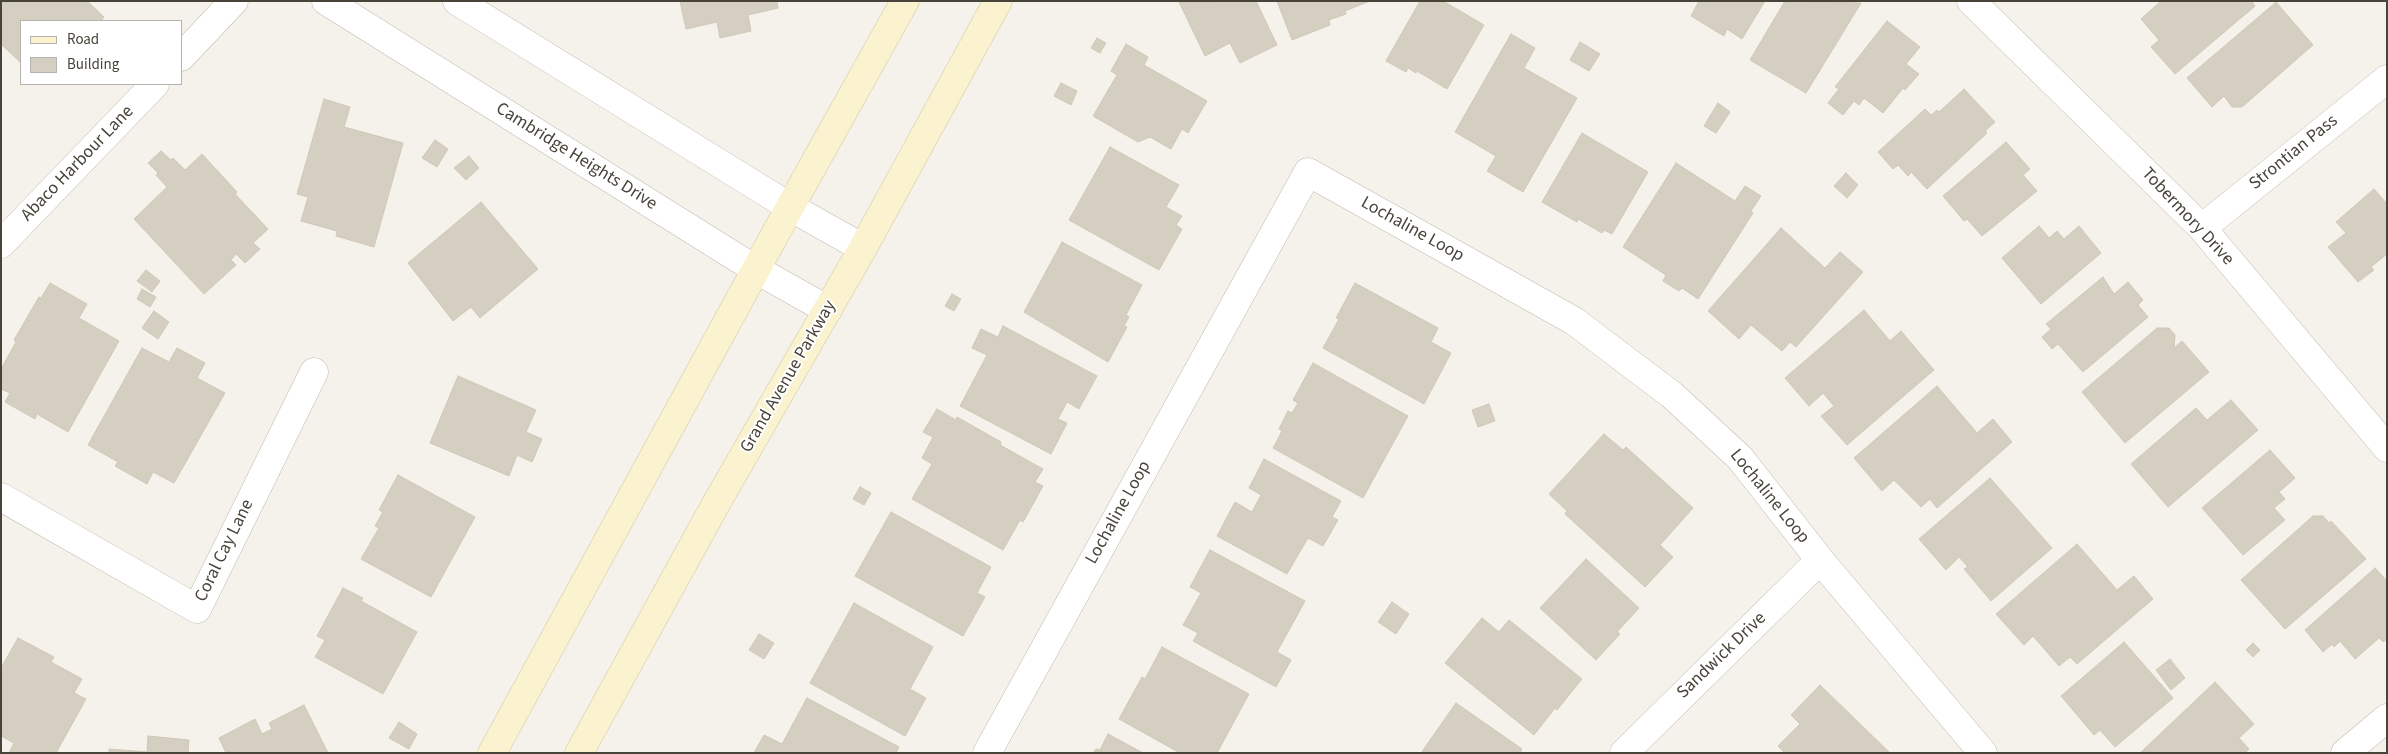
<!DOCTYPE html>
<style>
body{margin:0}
#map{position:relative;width:2388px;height:754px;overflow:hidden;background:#f5f2ec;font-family:"Source Sans 3",sans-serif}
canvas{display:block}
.frame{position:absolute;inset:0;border:2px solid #49443a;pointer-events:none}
.legend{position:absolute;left:20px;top:20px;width:162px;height:65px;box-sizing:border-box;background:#fff;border:1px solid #b6b4b0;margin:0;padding:6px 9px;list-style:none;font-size:15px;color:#49443a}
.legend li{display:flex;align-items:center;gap:10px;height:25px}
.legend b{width:25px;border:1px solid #b6b4b0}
</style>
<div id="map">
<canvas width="2388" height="754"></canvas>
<div class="frame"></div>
<ul class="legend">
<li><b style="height:6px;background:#fbf3cf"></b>Road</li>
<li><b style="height:14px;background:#d5cfc2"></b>Building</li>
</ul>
</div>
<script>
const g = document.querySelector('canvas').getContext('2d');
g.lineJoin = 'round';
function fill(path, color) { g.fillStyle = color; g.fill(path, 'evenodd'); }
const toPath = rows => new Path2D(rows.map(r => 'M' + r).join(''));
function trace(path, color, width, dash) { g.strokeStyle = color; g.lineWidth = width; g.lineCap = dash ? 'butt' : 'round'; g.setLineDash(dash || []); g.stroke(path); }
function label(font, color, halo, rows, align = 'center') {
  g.font = font + ' "Source Sans 3",sans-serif'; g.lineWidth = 4; g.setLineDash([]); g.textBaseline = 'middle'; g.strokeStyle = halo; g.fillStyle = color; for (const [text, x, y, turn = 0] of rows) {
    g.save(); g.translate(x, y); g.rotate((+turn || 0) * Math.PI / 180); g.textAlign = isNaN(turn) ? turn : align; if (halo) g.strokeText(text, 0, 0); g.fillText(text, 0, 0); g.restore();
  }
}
const building = toPath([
 [1,1,87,1,104,17,101,21,21,21,21,63,1,44,1,1],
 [680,1,777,1,778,8,748,15,751,31,720,38,717,22,686,29,680,1],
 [1256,1,1277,45,1240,63,1230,43,1205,56,1179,2,1256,1],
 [1277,1,1370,1,1345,11,1346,14,1329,20,1330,25,1292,40,1277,1],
 [1420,1,1443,1,1484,25,1447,89,1417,71,1416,73,1408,68,1406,72,1386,61,1420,1],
 [1699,1,1765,1,1742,39,1727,29,1724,36,1691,16,1699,1],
 [1785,1,1861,3,1806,93,1750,60,1785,1],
 [2161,1,2251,1,2255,6,2175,74,2151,47,2159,40,2141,19,2161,1],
 [2276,2,2313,45,2242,107,2232,107,2224,96,2212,107,2187,78,2276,2],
 [1887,21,1920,47,1906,64,1919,74,1905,90,1903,88,1883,113,1864,98,1859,105,1854,101,1843,115,1828,103,1839,89,1835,87,1887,21],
 [1511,34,1535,48,1524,68,1577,98,1523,192,1487,171,1496,156,1455,132,1511,34],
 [1097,38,1106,43,1100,53,1091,48,1097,38],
 [1580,42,1600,54,1589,71,1570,60,1580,42],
 [1126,44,1148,57,1144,65,1207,101,1188,133,1182,129,1171,149,1150,137,1138,142,1093,116,1117,75,1111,71,1126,44],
 [1061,83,1077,91,1071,105,1054,96,1061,83],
 [1964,89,1995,122,1985,131,1987,133,1927,189,1911,172,1908,176,1898,165,1893,169,1878,152,1925,109,1931,115,1937,110,1939,112,1964,89],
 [324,99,350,107,344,127,403,143,374,247,336,236,337,231,301,221,308,197,297,194,324,99],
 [1718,103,1730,112,1716,133,1704,126,1718,103],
 [1582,133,1648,172,1612,234,1604,230,1602,233,1578,219,1577,222,1542,202,1582,133],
 [435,140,448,149,437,167,422,158,435,140],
 [2006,142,2030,169,2023,175,2037,191,1982,236,1967,219,1964,221,1943,196,2006,142],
 [1110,147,1179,185,1166,207,1182,216,1176,225,1182,229,1159,270,1069,220,1110,147],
 [161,151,171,160,173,158,185,170,202,154,237,192,235,194,268,229,253,243,260,249,245,263,236,254,231,260,236,265,204,294,134,219,167,187,156,175,158,173,148,163,161,151],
 [469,156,479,168,466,180,454,168,469,156],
 [1676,163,1735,201,1745,186,1761,196,1751,211,1753,213,1698,299,1682,288,1679,291,1663,281,1666,275,1623,247,1676,163],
 [1846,173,1858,185,1847,198,1834,186,1846,173],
 [2374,189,2387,204,2387,254,2371,267,2374,270,2358,282,2328,247,2346,233,2336,222,2374,189],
 [481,202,538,269,480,318,471,307,453,321,408,263,481,202],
 [2039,226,2049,238,2057,231,2064,239,2079,226,2101,253,2041,304,2002,258,2039,226],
 [1781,228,1825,268,1840,252,1863,272,1796,347,1790,342,1782,351,1751,325,1739,339,1708,311,1781,228],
 [1062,242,1142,285,1126,315,1129,317,1124,326,1127,327,1108,362,1024,312,1062,242],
 [146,270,160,281,152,292,137,281,146,270],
 [2103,277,2114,294,2128,282,2143,300,2138,305,2148,317,2083,372,2058,344,2052,349,2042,337,2051,329,2046,324,2103,277],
 [50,283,87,304,79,318,119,341,68,432,37,414,35,419,5,402,10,393,1,389,1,369,16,342,14,340,39,297,41,298,50,283],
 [1355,283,1438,328,1431,342,1451,353,1424,404,1323,348,1339,319,1336,318,1355,283],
 [142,289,156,297,150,307,137,299,142,289],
 [952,294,961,299,954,311,945,306,952,294],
 [1864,310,1890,341,1901,331,1934,370,1847,445,1821,416,1834,406,1823,393,1809,406,1785,378,1864,310],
 [154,311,169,322,158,339,142,328,154,311],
 [1003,326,1097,376,1079,409,1067,402,1058,419,1067,423,1051,454,960,406,987,355,972,348,981,329,998,337,1003,326],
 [2157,328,2169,328,2175,335,2174,348,2182,341,2209,372,2125,443,2082,392,2157,328],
 [142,348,169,362,177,348,205,363,197,378,225,393,174,483,153,472,147,484,115,466,118,462,88,445,142,348],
 [1313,363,1408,416,1363,498,1273,448,1282,431,1279,429,1288,411,1292,413,1298,403,1293,400,1313,363],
 [458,376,536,410,526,432,542,439,532,462,517,455,509,476,430,443,458,376],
 [1937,386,1977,433,1993,419,2012,442,1937,508,1930,499,1921,507,1894,480,1882,491,1854,458,1937,386],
 [2231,400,2258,430,2168,507,2131,464,2196,408,2207,420,2231,400],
 [1489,404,1495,421,1478,427,1472,410,1489,404],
 [937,409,956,420,957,417,1001,442,1000,445,1043,469,1035,482,1043,486,1023,522,1020,520,1003,550,912,499,932,464,922,458,933,437,923,432,937,409],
 [1604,434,1623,450,1626,447,1693,508,1660,545,1673,557,1645,587,1565,514,1567,511,1549,494,1604,434],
 [2270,450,2295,478,2279,492,2285,499,2274,508,2285,520,2243,555,2202,508,2270,450],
 [1264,459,1341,501,1332,517,1338,520,1323,546,1308,538,1287,574,1217,536,1235,502,1252,512,1261,495,1249,488,1264,459],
 [398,475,475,517,431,597,361,559,379,528,375,526,383,512,379,510,398,475],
 [1990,478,2052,548,1991,601,1964,569,1968,567,1959,557,1946,570,1919,539,1990,478],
 [860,487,871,493,864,505,853,499,860,487],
 [891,512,991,567,977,593,985,597,963,636,855,576,891,512],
 [2313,516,2323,516,2329,523,2331,521,2366,559,2285,629,2241,580,2313,516],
 [2077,544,2117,590,2134,576,2153,599,2077,664,2070,657,2059,666,2033,636,2024,645,1996,614,2077,544],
 [1210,550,1305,601,1277,652,1291,660,1276,687,1193,641,1198,633,1183,625,1201,593,1190,587,1210,550],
 [1586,559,1639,608,1617,632,1620,634,1596,660,1540,608,1586,559],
 [2375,568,2387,581,2387,639,2383,642,2379,638,2355,659,2340,641,2334,647,2332,644,2323,652,2305,630,2375,568],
 [343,588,363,598,361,601,417,632,383,694,315,657,325,640,317,636,343,588],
 [1392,602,1409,614,1396,634,1378,622,1392,602],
 [854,603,933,647,910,689,926,698,905,736,810,683,854,603],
 [1482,618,1499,632,1509,620,1582,679,1557,710,1555,708,1534,735,1445,663,1482,618],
 [759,634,774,643,764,659,749,650,759,634],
 [18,638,54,657,51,662,82,679,74,693,86,699,56,753,9,753,14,743,1,736,1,668,18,638],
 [2124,642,2173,698,2115,747,2100,730,2094,735,2061,696,2124,642],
 [2253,643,2260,650,2253,657,2246,650,2253,643],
 [1162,647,1249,694,1217,753,1180,753,1119,719,1142,677,1145,679,1162,647],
 [2170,659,2185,678,2171,690,2156,670,2170,659],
 [2215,682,2254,724,2239,738,2249,749,2245,753,2140,753,2215,682],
 [1820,685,1890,753,1785,753,1778,746,1800,724,1791,715,1820,685],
 [807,698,899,747,896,753,754,753,764,735,782,744,807,698],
 [1456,703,1522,749,1520,753,1421,753,1456,703],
 [304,705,328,753,226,753,219,738,255,719,262,734,272,729,269,723,304,705],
 [399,722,417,734,409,749,389,738,399,722],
 [1108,734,1143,753,1093,753,1096,749,1100,750,1108,734],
 [148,736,189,740,188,753,109,753,109,749,147,752,148,736]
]);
fill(building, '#d5cfc2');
trace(building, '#d0c7b5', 1);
const minor = toPath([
 [326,1,755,269,828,310],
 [457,1,790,207,863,248],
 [1971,1,2202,228,2387,448],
 [181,57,234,1],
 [2202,228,2387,79],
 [1,244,155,84],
 [1,497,197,609,314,372],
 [987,753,1308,172,1574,321,1672,395,1740,458,1820,560,1983,753],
 [1624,753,1820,560],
 [2345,753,2387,718]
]);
const secondary = toPath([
 [492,753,790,207,905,1],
 [579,753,717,502,863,248,998,1]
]);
trace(minor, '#c0bbae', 29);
trace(secondary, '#d1c79e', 29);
trace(minor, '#fff', 28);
trace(secondary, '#fbf3cf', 28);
label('18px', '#49443a', '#fff', [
 ["Strontian Pass",2294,153,-39],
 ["Cambridge Heights Drive",576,157,32],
 ["Abaco Harbour Lane",78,164,-46],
 ["Tobermory Drive",2187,217,47],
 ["Lochaline Loop",1412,230,29],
 ["Grand Avenue Parkway",789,377,-60],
 ["Lochaline Loop",1769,497,51],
 ["Lochaline Loop",1119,513,-61],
 ["Coral Cay Lane",225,551,-64],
 ["Sandwick Drive",1722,656,-44]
]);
</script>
